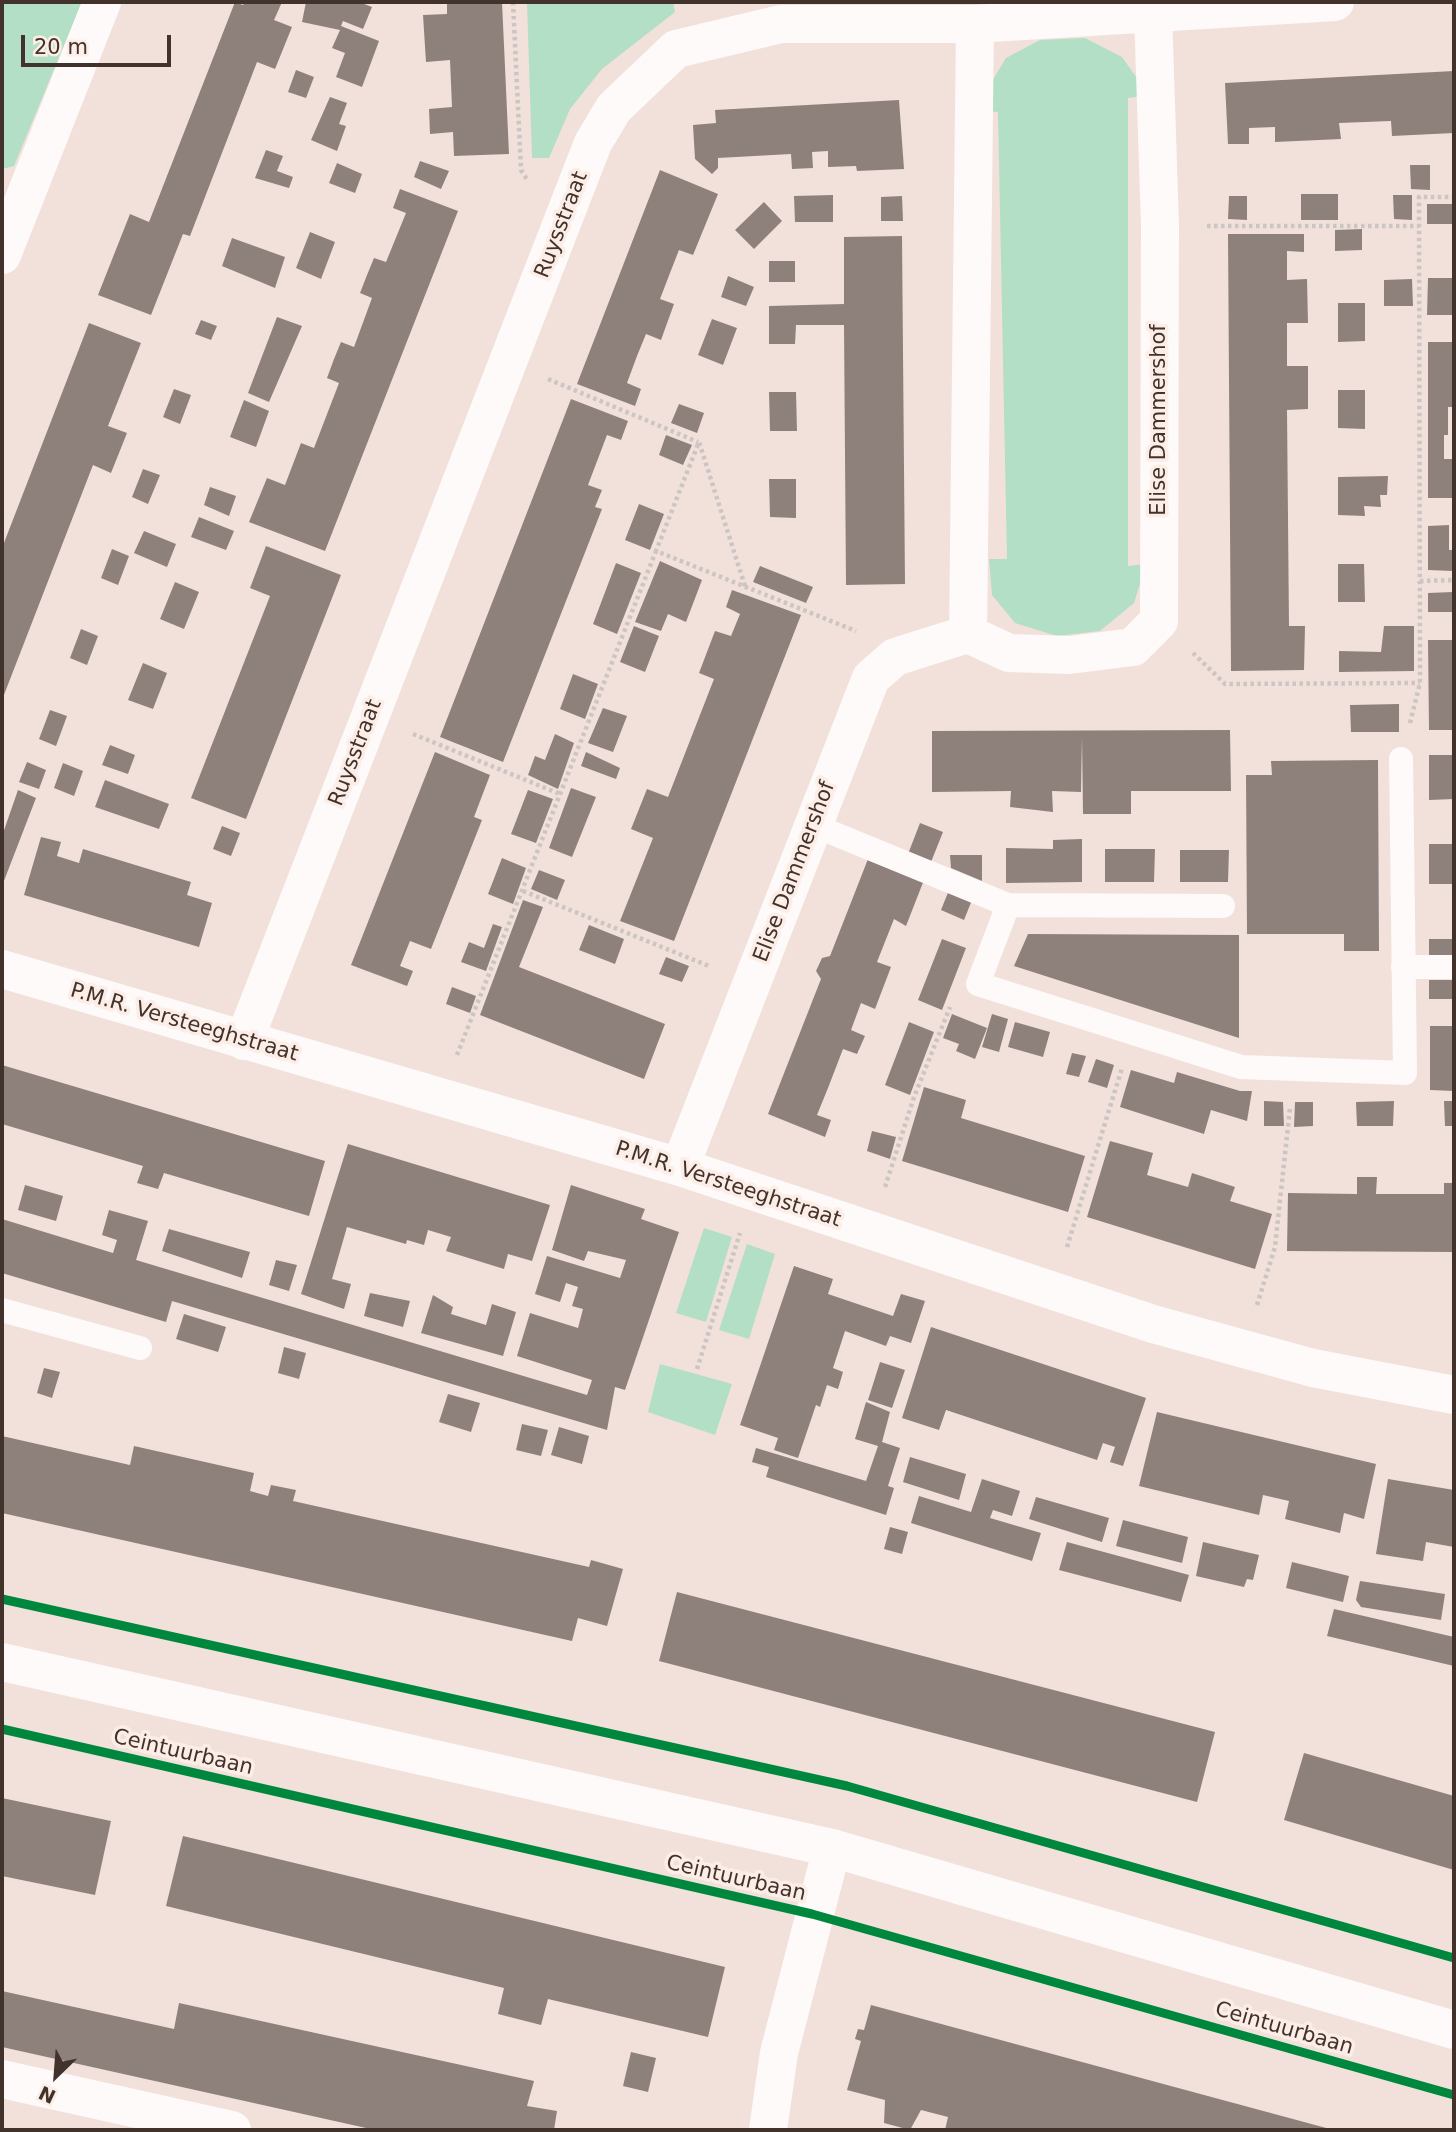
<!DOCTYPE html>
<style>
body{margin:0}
#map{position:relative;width:1456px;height:2132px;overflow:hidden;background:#f2e1da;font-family:"DejaVu Sans",sans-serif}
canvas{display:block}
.frame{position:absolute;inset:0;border:4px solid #41322c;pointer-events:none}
.north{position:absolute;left:21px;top:2041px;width:70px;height:70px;-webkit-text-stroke:5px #fdede7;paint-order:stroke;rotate:205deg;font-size:19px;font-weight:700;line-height:28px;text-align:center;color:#41322c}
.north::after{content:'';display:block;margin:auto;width:24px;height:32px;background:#41322c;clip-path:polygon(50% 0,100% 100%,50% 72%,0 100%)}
.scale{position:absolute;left:21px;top:35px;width:150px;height:32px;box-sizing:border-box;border:4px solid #41322c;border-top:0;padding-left:9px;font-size:21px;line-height:24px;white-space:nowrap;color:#41322c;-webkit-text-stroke:5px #fdede7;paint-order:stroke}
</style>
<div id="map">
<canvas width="1456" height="2132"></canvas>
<div class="frame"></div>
<div class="north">N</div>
<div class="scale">20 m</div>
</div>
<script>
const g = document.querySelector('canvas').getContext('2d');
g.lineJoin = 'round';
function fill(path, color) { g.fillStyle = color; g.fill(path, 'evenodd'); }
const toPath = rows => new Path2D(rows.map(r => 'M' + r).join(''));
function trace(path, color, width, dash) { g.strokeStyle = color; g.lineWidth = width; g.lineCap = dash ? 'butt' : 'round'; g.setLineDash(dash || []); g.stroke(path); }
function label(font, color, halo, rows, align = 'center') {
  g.font = font + ' "DejaVu Sans",sans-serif'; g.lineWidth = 7; g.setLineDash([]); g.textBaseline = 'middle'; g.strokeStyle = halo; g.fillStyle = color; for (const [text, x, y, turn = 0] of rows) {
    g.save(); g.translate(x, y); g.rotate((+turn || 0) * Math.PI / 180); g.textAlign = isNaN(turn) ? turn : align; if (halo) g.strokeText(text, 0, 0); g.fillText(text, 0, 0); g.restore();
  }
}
fill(toPath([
 [2,2,82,2,14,166,2,169],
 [527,2,673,2,675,12,602,69,570,109,549,158,532,158],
 [1085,38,1122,57,1144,88,1143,96,1128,98,1128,566,1146,564,1134,603,1100,631,1057,636,1015,623,992,595,989,559,1007,559,998,112,986,111,985,93,1006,58,1040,40],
 [704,1228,732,1237,706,1322,676,1313],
 [747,1244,775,1254,749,1339,719,1330],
 [660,1364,732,1384,715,1435,648,1412]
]), '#b2dfc5');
fill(toPath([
 [235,2,243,5,245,2,282,2,274,20,292,27,275,69,257,62,190,236,183,234,151,315,98,295,130,214,149,222],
 [306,2,359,2,372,7,363,29,343,21,341,26,379,41,362,87,336,77,345,53,332,48,340,30,302,22],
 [447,2,502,2,509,154,454,156,453,132,430,134,429,109,452,107,450,60,426,62,423,15,447,14],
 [296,70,314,77,306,98,288,92],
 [1454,71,1454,133,1392,136,1391,121,1339,123,1341,139,1275,142,1275,127,1249,128,1249,144,1228,144,1225,83],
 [330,97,347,103,339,124,346,126,337,151,311,140],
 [899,100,904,169,857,171,856,166,828,167,828,151,812,152,813,168,792,169,791,154,718,158,718,168,712,174,695,159,693,125,716,123,715,110],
 [266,150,283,156,277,171,293,177,289,188,255,178],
 [420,161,449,171,441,189,414,177],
 [337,163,362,174,355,193,329,183],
 [1410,165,1430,165,1430,190,1411,189],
 [660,170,718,194,693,255,679,250,670,273,660,299,674,304,661,340,646,334,637,356,627,383,641,389,635,406,577,384],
 [400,189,458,211,325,551,249,522,267,478,285,485,301,443,314,448,339,383,327,378,334,359,341,342,354,347,372,298,360,293,367,275,374,258,386,262,406,213,393,208],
 [1301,194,1338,194,1338,220,1301,220],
 [833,195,833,222,795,222,794,196],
 [1393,195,1412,195,1412,220,1394,219],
 [902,196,903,221,881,221,881,197],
 [1229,196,1247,196,1247,220,1228,219],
 [764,202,782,221,754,249,735,230],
 [1427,204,1452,204,1452,224,1427,224],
 [1362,229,1362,250,1335,251,1335,230],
 [310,232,335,242,321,279,296,268],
 [1228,234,1304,234,1304,252,1287,251,1287,280,1307,279,1308,323,1287,323,1287,366,1308,366,1308,409,1287,410,1289,626,1305,626,1304,670,1231,671],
 [902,236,905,584,846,585,844,325,796,325,795,344,769,344,769,306,844,304,844,237],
 [232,238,285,257,275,288,222,266],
 [769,261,795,261,795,282,769,282],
 [728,276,754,287,746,306,721,297],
 [1428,278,1454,278,1454,315,1427,315],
 [1412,279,1413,306,1384,306,1384,280],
 [1338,303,1365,303,1365,341,1338,342],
 [277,317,302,326,269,402,248,393],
 [712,319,737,328,723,365,698,355],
 [201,320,217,326,211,340,195,334],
 [89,323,141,343,108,426,127,433,111,473,93,465,2,700,2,548],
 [1428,342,1454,342,1454,407,1448,407,1448,435,1444,435,1444,459,1454,459,1454,498,1428,498],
 [174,389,191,395,180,424,163,417],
 [1338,390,1365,390,1365,429,1338,428],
 [769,392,796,392,797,431,770,431],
 [571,399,628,421,621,440,607,435,588,485,602,490,595,507,602,509,503,762,440,737],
 [244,400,269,411,256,447,230,437],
 [679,404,704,413,697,433,671,423],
 [666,435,692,445,683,465,659,455],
 [143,469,160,475,148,504,132,497],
 [1388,476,1387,495,1380,495,1381,507,1364,506,1365,516,1338,515,1338,477],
 [769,479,796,479,796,518,770,517],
 [210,487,236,496,229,516,204,505],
 [639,504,664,514,650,550,625,540],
 [199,517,234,531,226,550,191,537],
 [1449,525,1449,550,1453,550,1453,571,1428,570,1428,526],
 [144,531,176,544,167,567,134,553],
 [266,546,341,575,246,819,191,798,270,596,250,588],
 [112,549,129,556,118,585,101,578],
 [660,561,702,580,686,622,668,614,661,631,635,622],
 [616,563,641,573,617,634,593,624],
 [1338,564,1364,564,1365,602,1338,602],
 [760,566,813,587,806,603,753,582],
 [175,582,199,592,184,629,160,619],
 [732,590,801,615,674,941,620,921,653,838,631,829,647,789,668,797,714,679,699,673,715,631,731,636,740,614,726,607],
 [1453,592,1453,612,1428,612,1428,593],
 [634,626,659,636,645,672,620,662],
 [1384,626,1414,626,1414,671,1339,672,1339,651,1381,652],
 [81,629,98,636,87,665,70,658],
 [1428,640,1452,640,1454,730,1429,730],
 [143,663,167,673,153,709,128,700],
 [573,674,598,684,585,719,560,709],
 [1399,704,1399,732,1351,732,1350,705],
 [603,708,627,716,613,752,588,743],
 [50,710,67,716,56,746,39,739],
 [1230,730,1231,791,1131,791,1131,814,1083,814,1082,736,1081,792,1052,791,1053,812,1010,807,1011,791,932,792,932,731],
 [555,734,574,743,558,789,528,775,535,756,545,760],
 [110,745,135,755,128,774,102,765],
 [435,752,490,775,474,817,482,820,431,949,410,941,400,966,413,971,407,986,351,965],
 [586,752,620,768,616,779,581,766],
 [1429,755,1454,755,1454,799,1429,800],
 [1378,760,1379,951,1344,951,1344,934,1247,934,1246,775,1272,775,1271,761],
 [27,762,46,770,39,789,19,782],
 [63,763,83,771,74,796,54,788],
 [105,780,169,804,159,829,95,807],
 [571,788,596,797,572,857,549,848],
 [18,790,36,798,2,886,2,836],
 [528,790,553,799,536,843,511,834],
 [920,823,943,832,931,862,908,854],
 [222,826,240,833,231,856,213,849],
 [41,837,61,842,57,856,79,863,83,849,191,882,187,895,212,903,199,947,24,895],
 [1082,839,1082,882,1006,883,1006,848,1053,849,1053,840],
 [1429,844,1454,844,1454,884,1429,884],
 [1105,849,1155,849,1154,882,1105,882],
 [1180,850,1229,850,1228,882,1180,882],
 [950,855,982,855,982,881,951,868],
 [502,858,526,868,513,904,488,894],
 [868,859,924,880,906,926,894,919,877,962,891,967,875,1009,861,1003,851,1030,865,1036,857,1054,843,1049,828,1088,817,1115,831,1120,825,1137,768,1114,821,979,816,971,822,958,830,956],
 [539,870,565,880,557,900,531,889],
 [949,890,972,900,964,920,941,910],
 [523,900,543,907,519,967,665,1024,644,1079,480,1015],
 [493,924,502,927,486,971,461,962,469,942,484,948],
 [589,925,624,939,615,964,579,950],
 [1028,934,1239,935,1239,1038,1014,966],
 [942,939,966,948,942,1010,918,1000],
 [1429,939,1454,939,1454,958,1429,958],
 [666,957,689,966,682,982,659,974],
 [1429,980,1454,980,1454,999,1429,999],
 [452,987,476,996,470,1013,446,1004],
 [952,1014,987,1028,975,1059,956,1051,959,1044,943,1038],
 [992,1014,1008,1019,999,1052,982,1047],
 [909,1022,934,1032,910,1095,885,1085],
 [1015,1022,1050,1032,1043,1057,1008,1047],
 [1430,1026,1454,1026,1454,1091,1430,1090],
 [1072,1053,1086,1056,1079,1077,1066,1074],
 [1096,1059,1114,1065,1107,1088,1088,1082],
 [2,1065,325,1161,309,1216,164,1173,158,1189,137,1183,143,1166,2,1124],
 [1131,1070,1174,1083,1177,1072,1240,1091,1252,1091,1247,1121,1211,1110,1204,1134,1120,1107],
 [924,1087,966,1100,961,1118,1085,1156,1068,1212,902,1161],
 [1264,1101,1283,1102,1284,1126,1264,1126],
 [1394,1101,1393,1126,1357,1126,1356,1102],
 [1444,1101,1454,1101,1454,1126,1445,1126],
 [1295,1102,1313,1102,1313,1126,1294,1127],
 [872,1131,896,1137,890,1159,867,1151],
 [1110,1141,1153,1153,1147,1175,1188,1187,1192,1173,1235,1187,1230,1201,1272,1214,1255,1269,1087,1217],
 [348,1144,550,1205,532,1261,508,1254,504,1269,446,1251,451,1237,428,1230,424,1245,407,1240,406,1244,347,1227,332,1279,351,1284,344,1309,301,1294],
 [1357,1177,1377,1177,1376,1194,1444,1194,1444,1183,1454,1183,1454,1252,1287,1251,1288,1193,1357,1194],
 [25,1185,63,1196,56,1221,18,1210],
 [571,1185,645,1209,641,1219,679,1232,625,1390,615,1387,607,1430,172,1301,166,1322,2,1273,2,1219,113,1253,117,1240,102,1235,109,1210,148,1221,136,1260,587,1395,592,1380,517,1356,530,1313,578,1328,583,1309,572,1306,578,1287,566,1283,560,1302,535,1294,547,1256,620,1278,626,1260,588,1251,584,1261,552,1250],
 [169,1229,250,1252,242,1278,162,1251],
 [276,1260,297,1265,289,1291,269,1285],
 [794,1266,833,1279,828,1294,893,1316,901,1294,925,1301,911,1343,890,1336,886,1346,845,1331,833,1368,843,1372,838,1389,827,1385,820,1407,816,1405,798,1458,774,1450,778,1438,740,1425],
 [370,1293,410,1301,403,1327,364,1316],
 [433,1295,453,1307,451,1314,486,1325,492,1304,516,1312,503,1356,421,1333],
 [184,1314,226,1327,218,1352,176,1339],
 [931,1327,1146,1398,1123,1466,1110,1462,1115,1447,1103,1443,1097,1460,946,1410,939,1430,902,1418],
 [284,1347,306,1353,299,1379,278,1373],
 [880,1362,905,1370,892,1408,868,1400],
 [44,1368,60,1372,52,1398,37,1393],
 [448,1394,480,1403,471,1432,439,1422],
 [866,1402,890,1412,882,1442,900,1448,888,1486,894,1488,886,1515,766,1477,769,1467,752,1462,756,1448,866,1481,878,1446,855,1439],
 [1157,1412,1376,1464,1364,1519,1344,1513,1340,1533,1285,1519,1289,1501,1263,1495,1259,1515,1139,1486],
 [522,1424,548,1430,541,1456,516,1450],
 [559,1427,589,1436,582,1464,551,1455],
 [2,1436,130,1465,134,1446,254,1473,250,1491,268,1496,271,1485,296,1490,293,1501,589,1567,591,1560,623,1569,607,1626,578,1618,572,1641,2,1513],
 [910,1457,966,1474,959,1500,903,1482],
 [982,1479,1020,1491,1012,1516,993,1510,990,1518,1041,1533,1032,1561,911,1523,919,1496,971,1512],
 [1388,1479,1454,1490,1454,1547,1426,1542,1423,1561,1376,1554],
 [1036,1497,1109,1518,1102,1542,1029,1519],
 [1123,1520,1188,1537,1182,1563,1116,1546],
 [890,1527,908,1532,902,1554,884,1549],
 [1067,1542,1189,1575,1181,1602,1059,1570],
 [1203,1542,1259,1555,1253,1580,1247,1579,1244,1587,1196,1576],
 [1292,1562,1349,1576,1343,1602,1286,1588],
 [1360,1581,1445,1594,1441,1620,1361,1607,1356,1600],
 [677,1592,1215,1732,1197,1802,659,1661],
 [1334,1609,1454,1637,1454,1666,1327,1636],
 [1304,1753,1454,1796,1454,1870,1284,1820],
 [2,1798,111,1821,95,1895,2,1876],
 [183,1836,725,1967,708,2037,548,1999,541,2025,498,2014,504,1988,166,1906],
 [2,1991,174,2029,179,2003,534,2081,527,2106,557,2111,554,2130,375,2130,2,2047],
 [871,2005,1330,2129,1330,2130,945,2130,948,2117,921,2110,910,2130,884,2123,885,2100,847,2090,861,2041,855,2039,858,2029,864,2030],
 [631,2052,656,2058,648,2092,623,2086]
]), '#8e817c');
trace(toPath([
 [513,2,521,170,528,181],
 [1207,226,1419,226],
 [548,379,698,442],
 [1420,581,1454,580],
 [745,586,699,442,656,551,856,631],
 [1193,653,1225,684,1420,683],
 [1410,723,1420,683,1419,197,1454,197],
 [413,734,560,794],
 [523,891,709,966],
 [457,1055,656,551],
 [885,1187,914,1097,950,1007],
 [1067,1247,1122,1068],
 [1257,1305,1275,1247,1290,1108],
 [697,1369,740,1233]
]), '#cbc5c3', 4.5, [3.5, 3.5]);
trace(toPath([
 [813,825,1008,905],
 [1223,906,1008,905,978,984,1241,1067,1405,1073,1401,759],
 [1403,967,1454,967],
 [2,1310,140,1348]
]), '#fdfaf9', 24);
trace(toPath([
 [2,255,102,2],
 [968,634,975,24],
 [2,969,680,1167,1153,1324,1313,1368,1454,1395],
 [244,1041,593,143,614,108,676,49,781,24,975,24,1335,2],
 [680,1167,871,678,895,657,968,634,1009,653,1070,655,1133,647,1159,621,1160,226,1153,12],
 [2,2079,232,2130],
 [768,2130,779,2053,832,1848]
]), '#fdfaf9', 38);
trace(toPath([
 [2,1662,832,1848,1454,2030]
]), '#fdfaf9', 38);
trace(toPath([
 [2,1599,847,1786,1454,1958],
 [2,1729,812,1914,1454,2095]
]), '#00873e', 9);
label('21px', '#41322c', '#fdede7', [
 ["Ruysstraat",562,225,-69],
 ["Elise Dammershof",1160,420,-90],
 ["Ruysstraat",356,753,-69],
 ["Elise Dammershof",795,872,-69],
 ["P.M.R. Versteeghstraat",184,1023,16],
 ["P.M.R. Versteeghstraat",728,1185,18],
 ["Ceintuurbaan",183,1753,13],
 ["Ceintuurbaan",736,1879,13],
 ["Ceintuurbaan",1284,2029,16]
]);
</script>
